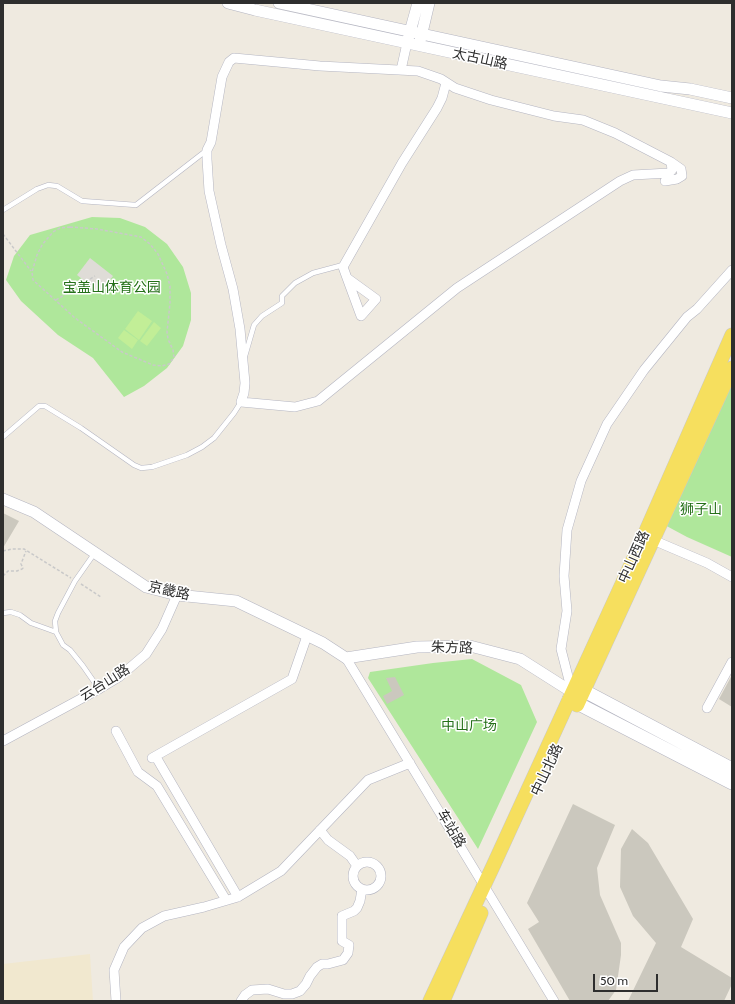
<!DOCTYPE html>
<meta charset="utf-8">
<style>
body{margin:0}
#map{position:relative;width:735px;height:1004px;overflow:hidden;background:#efeae0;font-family:Cabin,sans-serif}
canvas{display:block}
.frame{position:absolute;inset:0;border:4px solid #2e2e2e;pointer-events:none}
.scale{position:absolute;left:593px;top:974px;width:65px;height:18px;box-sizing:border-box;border:2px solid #2e2e2e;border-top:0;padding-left:5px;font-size:12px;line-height:14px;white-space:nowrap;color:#2e2e2e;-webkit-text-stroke:3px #fff;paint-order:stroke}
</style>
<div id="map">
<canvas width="735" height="1004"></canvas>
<div class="frame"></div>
<div class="scale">50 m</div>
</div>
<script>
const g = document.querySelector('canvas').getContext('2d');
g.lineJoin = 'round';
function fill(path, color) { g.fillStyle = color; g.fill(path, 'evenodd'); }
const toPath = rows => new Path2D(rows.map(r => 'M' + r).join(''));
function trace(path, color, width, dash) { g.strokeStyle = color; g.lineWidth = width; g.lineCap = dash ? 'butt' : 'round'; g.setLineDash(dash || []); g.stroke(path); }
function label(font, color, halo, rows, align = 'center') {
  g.font = font + ' Cabin,"Noto Sans SC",sans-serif'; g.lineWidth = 3; g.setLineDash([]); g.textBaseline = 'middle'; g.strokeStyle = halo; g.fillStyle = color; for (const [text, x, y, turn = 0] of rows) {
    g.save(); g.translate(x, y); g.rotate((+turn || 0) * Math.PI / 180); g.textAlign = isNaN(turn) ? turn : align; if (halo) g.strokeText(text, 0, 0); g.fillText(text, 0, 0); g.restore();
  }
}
fill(toPath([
 [90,954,93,1001,3,1001,3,964]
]), '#f1e8cf');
fill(toPath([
 [92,217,120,218,145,227,167,244,183,267,191,293,191,320,183,346,167,368,144,386,124,397,93,358,58,335,21,301,6,280,14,256,30,235],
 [732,383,732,557,687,537,661,523],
 [472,659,521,685,537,722,478,849,368,678,370,672,433,663]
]), '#afe79b');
fill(toPath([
 [138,311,152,321,139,340,125,329],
 [154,322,161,328,147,346,140,341],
 [124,330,138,340,132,349,118,338]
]), '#c2ee97');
fill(toPath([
 [90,258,113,276,100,293,77,275]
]), '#dfdcd7');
fill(toPath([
 [3,513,19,521,3,548],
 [732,675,732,707,719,699],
 [395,677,404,695,387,704,383,696,392,691,386,678],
 [573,804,615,825,597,868,600,895,621,943,621,955,616,990,608,1001,570,1001,528,929,539,922,527,903],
 [632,829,648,843,693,919,681,947,732,978,732,984,724,1001,628,1001,656,943,633,916,620,887,621,849]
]), '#cbc8be');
const service = toPath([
 [3,210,37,189,48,185,57,186,82,201,136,205,207,150],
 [245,356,254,325,262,316,282,303,282,296,295,283,313,273,343,265],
 [3,437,39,406,45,406,81,428,134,465,141,468,152,467,187,455,202,447,214,438,234,413,241,402],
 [94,554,75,581,58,613,55,621,56,632,63,645,70,650,83,666,99,689],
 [3,613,11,612,20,615,31,623,56,632]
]);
const minor = toPath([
 [234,58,320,66,418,71,441,79,455,88,491,100,554,116,583,120,615,133,671,162,672,170,669,173,633,175,620,181,457,288,318,401,295,407,241,402,244,393,245,383,240,329,233,289,221,245,209,191,207,159,207,150,211,142,222,77,229,62,234,58],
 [401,70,407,43],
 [665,181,677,179,682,176,681,169,671,162],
 [347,278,376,299,361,316,347,278,343,267,402,163,437,108,442,98,446,83],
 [653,540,707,563,732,577],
 [346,658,554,1001],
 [572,692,561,649,567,611,564,576,567,530,581,481,607,424,644,370,687,317,697,309,732,270],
 [707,708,732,662],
 [116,731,138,772,157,786,226,900],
 [3,741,99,689,119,677,146,654,162,629,177,595],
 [156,757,238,897],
 [152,758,292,679,307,636],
 [320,830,328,840,350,856,357,866],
 '353 876a14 14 0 1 1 28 0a14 14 0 1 1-28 0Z',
 [116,1001,114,970,124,947,142,928,164,916,204,907,238,897,281,871,368,780,410,763],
 [241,1001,245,995,252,990,268,989,284,994,292,994,300,991,306,984,310,976,317,967,322,964,328,964,343,960,348,953,349,945,342,941,342,916,354,911,357,908,360,901,362,889]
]);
const tertiary = toPath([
 [228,3,255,10,732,113],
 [279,3,661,86,690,89,732,98],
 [408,39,418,3],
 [420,41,429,3],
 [3,499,34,512,146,587,177,595,236,601,323,643,346,658,417,647,470,646,520,659,572,692]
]);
const secondary = toPath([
 [575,686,732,769],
 [569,699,732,783]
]);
const primary = toPath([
 [577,705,732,368],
 [430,1001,494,864,639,547,732,335],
 [443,1001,481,913]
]);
trace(service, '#b4b5c1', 5.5);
trace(minor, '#b4b5c1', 10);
trace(tertiary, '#b4b5c1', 12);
trace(secondary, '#b4b5c1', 14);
trace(primary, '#c9c9c9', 15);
trace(toPath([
 [70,227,97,229,141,237,150,244,158,254,167,274,170,286,170,303,167,332,168,339,173,350,174,357,169,364,162,366,153,365,122,352,75,318,33,280,32,272,37,255,42,245,53,232,60,228,70,227],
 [3,234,31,271],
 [56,300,95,276],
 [3,551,12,549,24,549,71,578],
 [3,576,8,571,17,571,22,569,23,568,21,564,26,551],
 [81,584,101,597]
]), '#c9c9c9', 1.5, [3, 2]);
trace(service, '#fff', 4.5);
trace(minor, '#fff', 9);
trace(tertiary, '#fff', 11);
trace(secondary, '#fff', 13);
trace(primary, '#f6df5e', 14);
label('14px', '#2e2e2e', '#fff', [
 ["太古山路",480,59,12],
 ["中山西路",634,557,-66],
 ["京畿路",169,591,13],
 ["朱方路",452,648,2],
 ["云台山路",105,683,-32],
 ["中山北路",547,770,-65],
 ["车站路",451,829,59]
]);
label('14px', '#247018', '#fff', [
 ["宝盖山体育公园",112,288],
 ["狮子山",701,510],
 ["中山广场",469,726]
]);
</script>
